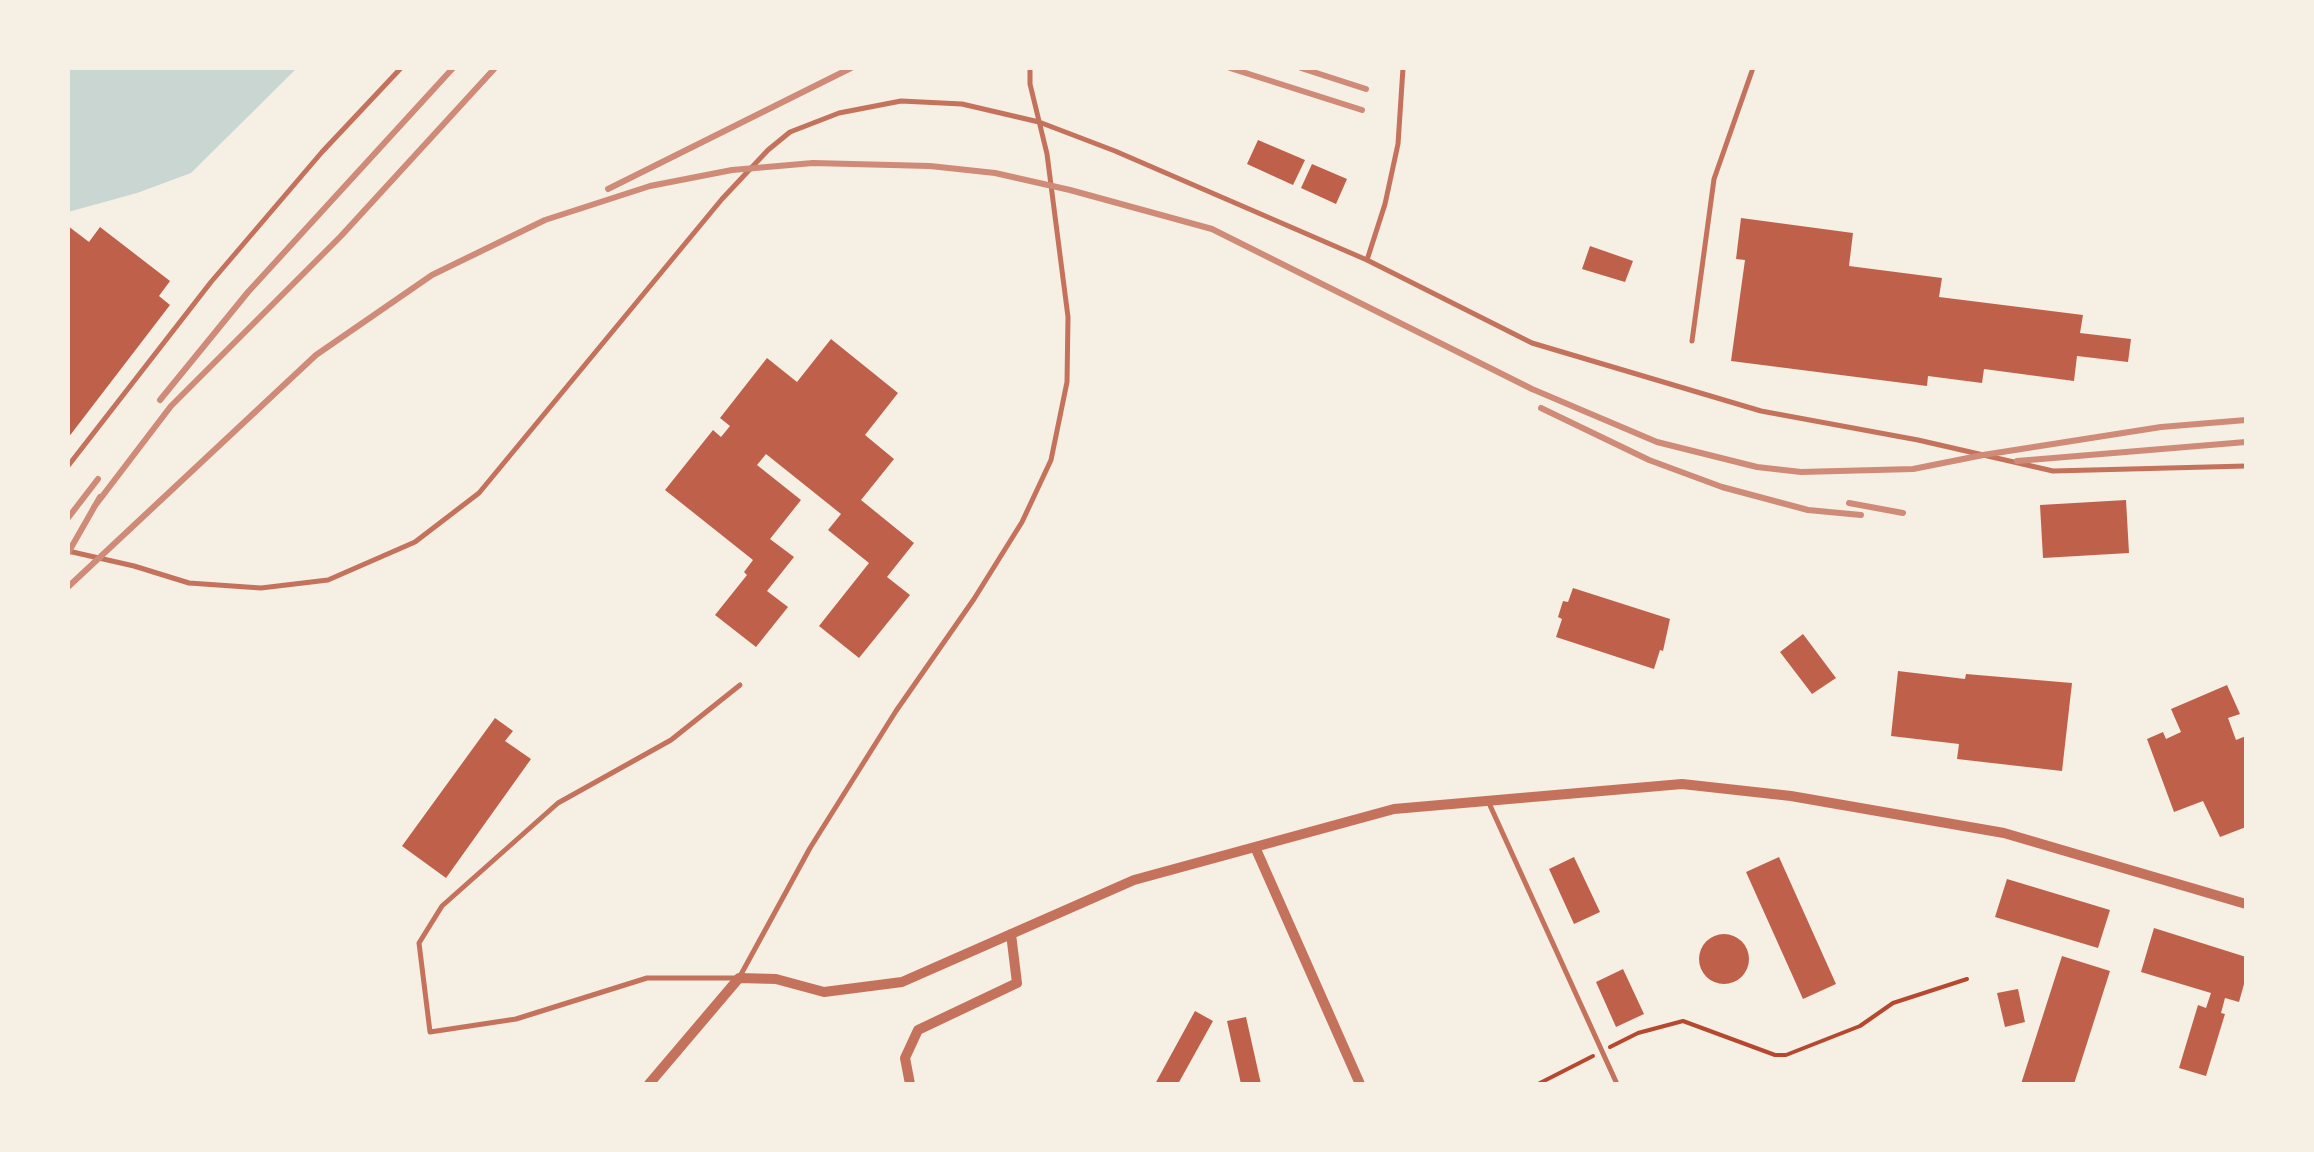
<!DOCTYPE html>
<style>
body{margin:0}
#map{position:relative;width:2314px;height:1152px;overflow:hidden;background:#f6efe4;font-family:"Noto Serif",serif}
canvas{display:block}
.frame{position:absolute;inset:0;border:70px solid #f6efe4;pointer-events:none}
</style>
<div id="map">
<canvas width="2314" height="1152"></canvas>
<div class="frame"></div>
</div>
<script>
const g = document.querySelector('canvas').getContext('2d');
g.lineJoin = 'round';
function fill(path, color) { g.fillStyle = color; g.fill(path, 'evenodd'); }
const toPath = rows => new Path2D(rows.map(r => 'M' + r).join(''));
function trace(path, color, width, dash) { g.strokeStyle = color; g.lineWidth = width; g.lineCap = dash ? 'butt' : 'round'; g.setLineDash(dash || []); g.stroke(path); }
fill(toPath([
 [68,68,297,68,191,173,137,193,68,212]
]), '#c9d6d2');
fill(toPath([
 [1258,140,1305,160,1293,185,1247,164],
 [1312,164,1347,179,1336,204,1301,188],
 [1741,218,1853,233,1849,266,1942,278,1939,297,2083,315,2080,333,2131,339,2128,362,2077,356,2074,381,1984,369,1982,383,1928,376,1927,386,1731,361,1745,260,1736,259],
 [68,226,89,242,100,227,170,281,159,296,170,305,68,438],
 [1590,246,1633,261,1625,282,1582,269],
 [831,339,898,393,865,435,894,459,861,500,914,543,887,577,910,595,859,658,819,626,869,563,828,530,841,514,766,454,757,465,801,500,770,539,794,557,767,591,788,607,756,647,715,615,747,575,744,572,753,560,665,490,713,430,721,437,730,426,720,418,767,358,797,382],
 [2126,500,2129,553,2043,558,2040,505],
 [1573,588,1670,619,1663,651,1660,650,1654,669,1556,637,1562,619,1558,617,1563,601,1568,602],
 [1803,634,1836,678,1812,694,1780,652],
 [1898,671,1965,679,1966,674,2072,683,2062,771,1957,759,1959,744,1891,736],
 [2227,685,2240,714,2228,718,2236,740,2246,736,2246,827,2220,837,2203,801,2174,812,2147,739,2163,732,2166,739,2181,732,2171,709],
 [495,718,513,731,505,741,531,759,446,878,402,846],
 [1574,857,1600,912,1574,924,1549,869],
 [1779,857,1836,984,1803,999,1746,872],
 [2007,879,2110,910,2098,948,1995,917],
 [2154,928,2246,957,2246,977,2239,1002,2225,998,2221,1013,2225,1014,2206,1076,2179,1068,2198,1005,2206,1008,2211,993,2141,972],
 '1699 959a25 25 0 1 1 50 0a25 25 0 1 1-50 0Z',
 [2062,956,2110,971,2074,1084,2021,1084],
 [1623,969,1644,1014,1616,1027,1596,982],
 [2018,989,2025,1022,2005,1027,1997,993],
 [1195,1011,1213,1021,1178,1084,1155,1084],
 [1246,1017,1261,1084,1241,1084,1227,1021]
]), '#bf614a');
trace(toPath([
 [1610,1047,1638,1033,1683,1021,1775,1055,1786,1055,1860,1026,1893,1003,1967,979],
 [1538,1084,1593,1056]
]), '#b5482f', 4);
trace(toPath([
 [1367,260,1385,204,1398,144,1403,68],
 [1692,341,1714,179,1753,68],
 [68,466,211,282,322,152,401,68],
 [68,551,134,566,189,583,261,588,328,580,415,542,479,493,722,199,768,150,790,132,839,113,901,101,962,104,1039,122,1115,151,1367,260,1532,343,1761,411,1918,440,2053,471,2246,466],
 [740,685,671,740,558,803,442,906,419,943,430,1032,516,1019,647,978,739,978,810,848,896,711,974,599,1022,522,1051,460,1067,382,1068,317,1047,154,1030,84,1030,68],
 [1488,801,1617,1084]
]), '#c5725c', 5);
trace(toPath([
 [1255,847,1360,1084],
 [649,1084,739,978,776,979,824,992,902,982,1134,880,1394,809,1682,784,1791,796,2004,833,2246,904],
 [910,1084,905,1058,918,1030,1017,983,1011,934]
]), '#c5725c', 10);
trace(toPath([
 [1230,68,1362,110],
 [1301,68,1366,89],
 [608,189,851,68],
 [160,400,248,292,453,68],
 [1541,408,1649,460,1722,487,1808,510,1861,515],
 [2017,461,2246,442],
 [1849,503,1903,513],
 [94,507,171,406,341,236,495,68],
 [68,518,98,479],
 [68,553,100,497],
 [68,587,316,355,432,275,545,220,650,186,732,170,813,163,930,166,995,173,1070,190,1212,229,1532,389,1657,442,1757,467,1801,472,1913,469,1983,455,2161,427,2246,420]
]), '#cf8b77', 6);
</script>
